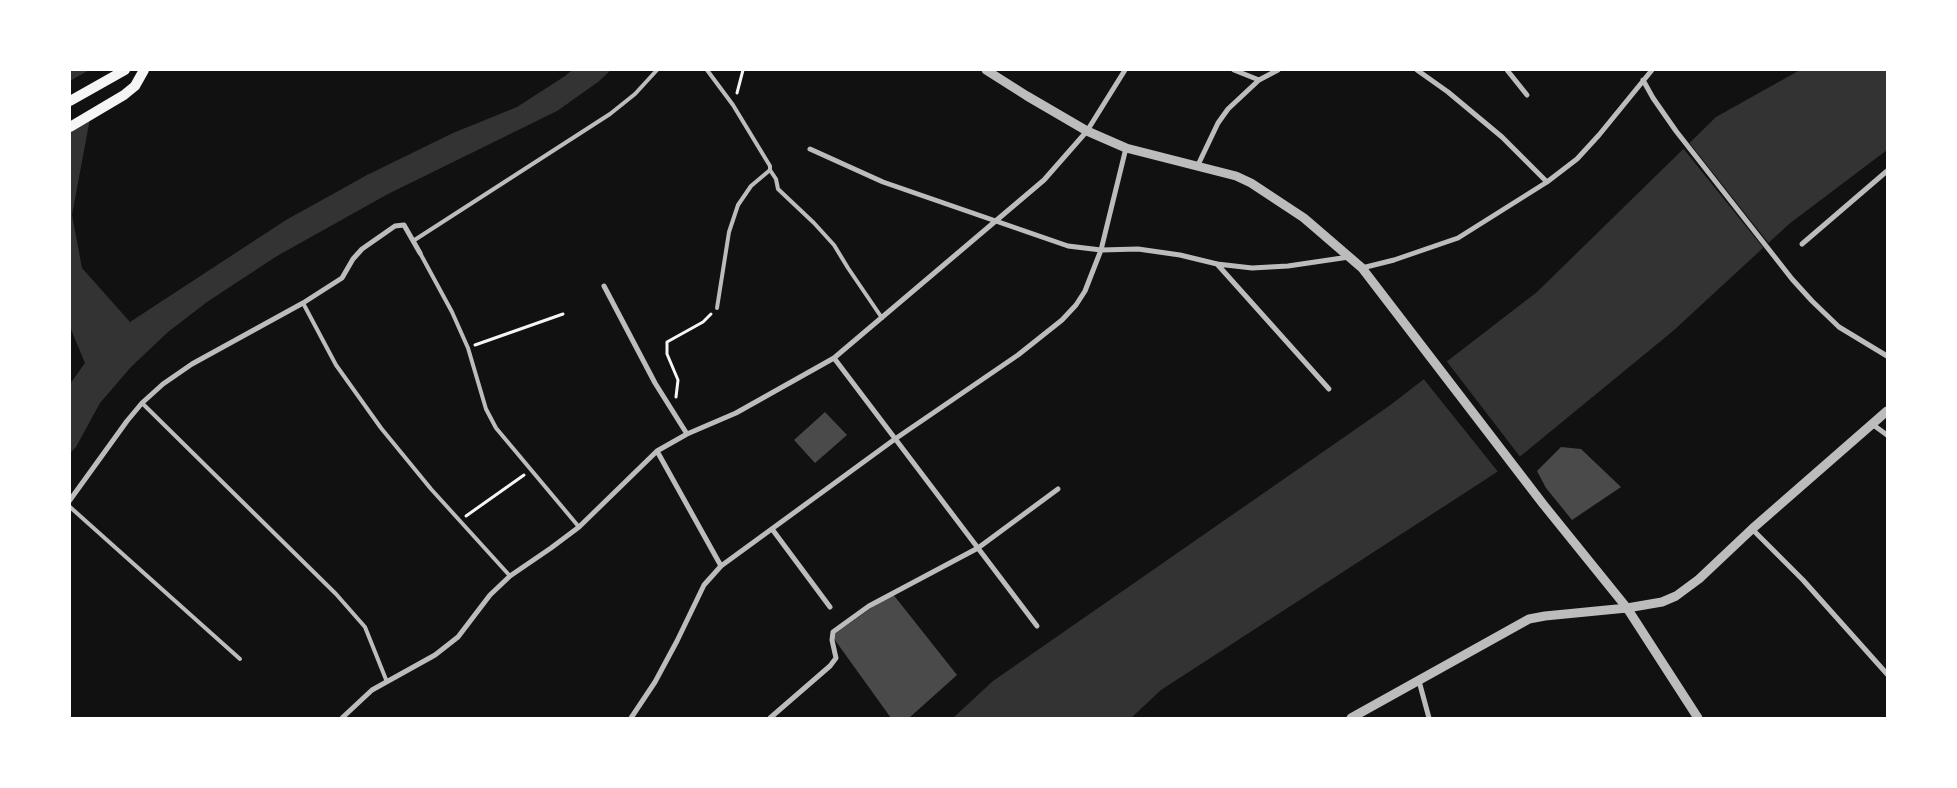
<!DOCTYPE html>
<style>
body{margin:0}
#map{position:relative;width:1957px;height:788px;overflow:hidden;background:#111;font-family:"Nunito Sans",sans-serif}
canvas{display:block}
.frame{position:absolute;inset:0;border:71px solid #fff;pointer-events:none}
</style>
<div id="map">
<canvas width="1957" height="788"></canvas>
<div class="frame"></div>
</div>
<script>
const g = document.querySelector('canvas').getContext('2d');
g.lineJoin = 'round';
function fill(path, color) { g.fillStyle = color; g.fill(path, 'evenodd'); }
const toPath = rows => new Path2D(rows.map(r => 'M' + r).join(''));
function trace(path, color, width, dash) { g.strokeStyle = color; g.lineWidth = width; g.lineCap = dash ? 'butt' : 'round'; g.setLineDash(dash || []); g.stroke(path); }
fill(toPath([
 [70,70,99,70,72,215,82,268,130,322,286,220,367,175,453,133,517,107,565,76,572,70,611,70,598,82,557,111,388,194,277,256,207,302,168,332,131,367,100,403,76,447,70,453,70,384,85,363,70,327],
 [1800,70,1887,70,1887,150,1789,224,1673,331,1517,459,1161,690,1131,718,953,718,993,681,1389,406,1537,292,1716,117]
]), '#333');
fill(toPath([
 [89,70,101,70,92,119,70,131,70,81],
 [1688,141,1770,245,1765,250,1682,147],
 [1445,359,1521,458,1499,473,1422,377]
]), '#111');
fill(toPath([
 [825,412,847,435,815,463,794,440],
 [1561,447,1581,449,1621,487,1572,520,1546,488,1537,471],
 [892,593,957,675,909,718,891,718,832,636]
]), '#4a4a4a');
trace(toPath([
 [737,93,743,70],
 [475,345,563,314],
 [676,397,678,380,667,354,667,342,703,322,711,314],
 [466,516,524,475]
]), '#f5f5f5', 3);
trace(toPath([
 [707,70,733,105,770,166,770,170,776,179,778,189,814,223,834,245,848,268,882,318],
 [413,241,610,114,635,94,657,70],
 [420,253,452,312,468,348,486,409,496,428,579,527],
 [303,303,336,365,381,428,431,489,510,576],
 [717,308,729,232,738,205,751,186,770,170],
 [142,403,336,594,365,627,387,682],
 [70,507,240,659]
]), '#bcbcbc', 4);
trace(toPath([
 [1234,70,1259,80,1278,70],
 [1417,70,1448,92,1502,137,1547,182],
 [1507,70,1527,95],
 [1643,80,1653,98,1676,131,1792,279,1812,301,1839,327,1887,356],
 [810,149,883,182,1068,246,1101,250,1138,249,1180,255,1217,264,1252,268,1288,266,1349,257],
 [1197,167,1218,123,1228,109,1259,80],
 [1802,244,1887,171],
 [1217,264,1329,389],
 [1362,268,1394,260,1458,238,1547,182,1577,159,1599,135,1652,70],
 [604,286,655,383,687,434],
 [834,358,1037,626],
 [1872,424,1887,435],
 [657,451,721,566],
 [70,500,127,421,142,403,163,384,192,364,303,303,342,278,353,259,362,249,395,226,404,225,420,253],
 [772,529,830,607],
 [1752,529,1803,580,1887,674],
 [1419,681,1429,718],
 [342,718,372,690,435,655,458,637,490,595,510,576,551,548,579,527,657,451,687,434,736,413,834,358,1044,180,1087,131,1125,70],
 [631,718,655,682,677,641,704,585,721,566,895,439,1018,355,1062,320,1076,305,1085,291,1101,250,1126,148],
 [770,718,830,666,836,658,832,640,833,632,844,624,869,606,978,548,1058,489]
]), '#bcbcbc', 5);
trace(toPath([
 [986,70,1027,96,1087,131,1126,148,1236,176,1251,183,1304,218,1362,268,1543,504,1627,608,1698,718],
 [1351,718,1529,619,1545,616,1627,608,1662,602,1676,596,1699,579,1752,529,1887,411]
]), '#bcbcbc', 9);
trace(toPath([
 [70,101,125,70],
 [70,127,124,95,135,86,144,70]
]), '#f5f5f5', 10);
</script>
